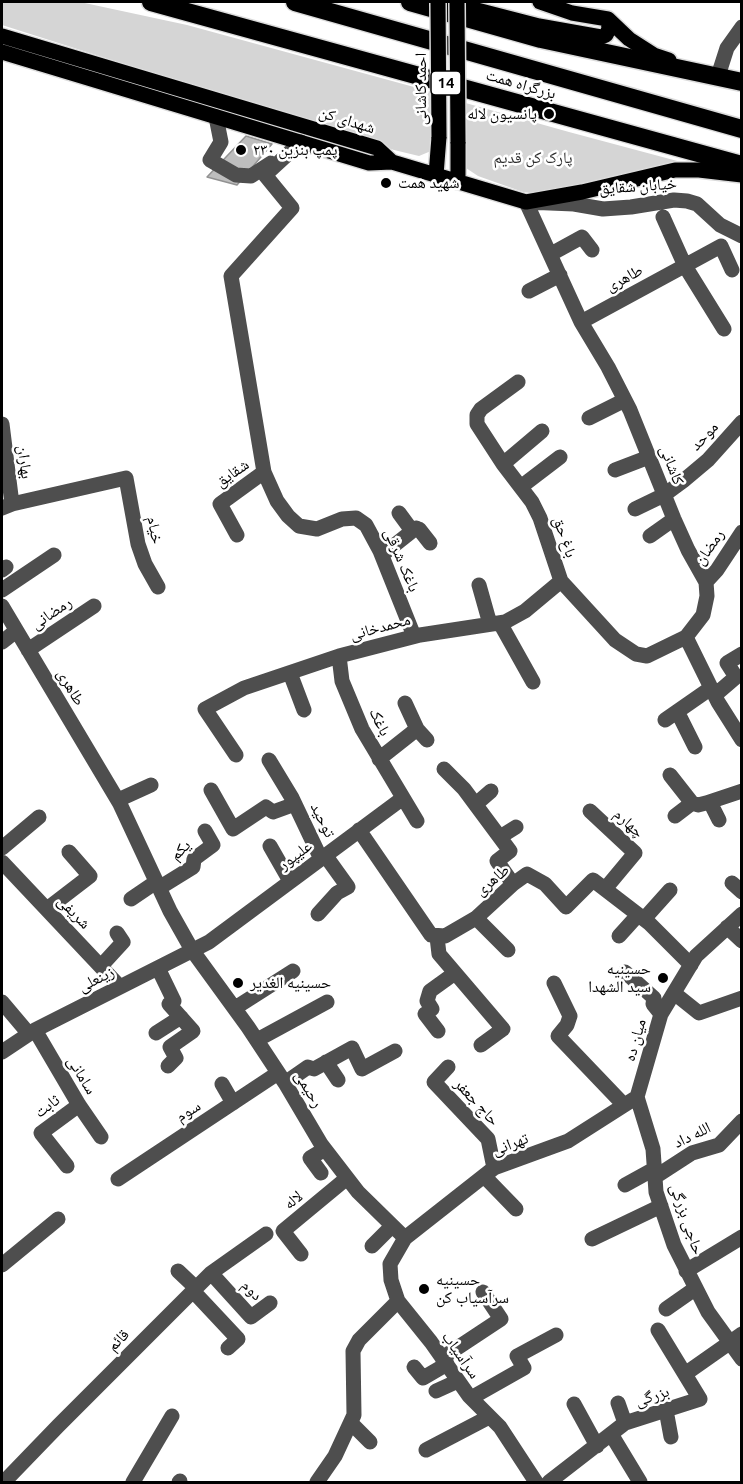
<!DOCTYPE html>
<meta charset="utf-8">
<style>
body{margin:0}
#map{position:relative;width:743px;height:1484px;overflow:hidden;background:#fff;font-family:Ubuntu,sans-serif}
canvas{display:block}
.frame{position:absolute;inset:0;border:3px solid #000;pointer-events:none}
</style>
<div id="map">
<canvas width="743" height="1484"></canvas>
<div class="frame"></div>
</div>
<script>
const g = document.querySelector('canvas').getContext('2d');
g.lineJoin = 'round';
function fill(path, color) { g.fillStyle = color; g.fill(path, 'evenodd'); }
const toPath = rows => new Path2D(rows.map(r => 'M' + r).join(''));
function trace(path, color, width, dash) { g.strokeStyle = color; g.lineWidth = width; g.lineCap = dash ? 'butt' : 'round'; g.setLineDash(dash || []); g.stroke(path); }
function label(font, color, halo, rows, align = 'center') {
  g.font = font + ' Ubuntu,"Noto Naskh Arabic",sans-serif'; g.lineWidth = 5; g.setLineDash([]); g.textBaseline = 'middle'; g.strokeStyle = halo; g.fillStyle = color; for (const [text, x, y, turn = 0] of rows) {
    g.save(); g.translate(x, y); g.rotate((+turn || 0) * Math.PI / 180); g.textAlign = isNaN(turn) ? turn : align; if (halo) g.strokeText(text, 0, 0); g.fillText(text, 0, 0); g.restore();
  }
}
fill(toPath([
 [2,2,80,2,187,25,436,93,431,151,419,156,394,150,2,25],
 [462,102,569,132,696,166,628,174,541,194,523,192,478,176,466,168,463,161]
]), '#d5d5d5');
const building = toPath([
 [246,136,272,144,237,185,207,177,246,136]
]);
fill(building, '#bebebe');
trace(building, '#929292', 1.5);
const major = toPath([
 [446,2,539,26,601,37,606,35,609,29,608,19],
 [540,2,572,13,608,19,629,39,654,55,669,60],
 [2,36,377,148,392,162],
 [2,52,369,163,392,162,526,202,582,192,675,170,699,170,742,175],
 [436,175,439,137],
 [458,182,458,142]
]);
const highway = toPath([
 [151,2,742,165],
 [295,2,742,129],
 [410,2,541,39,742,82]
]);
trace(major, '#dbdbdb', 18);
trace(highway, '#dbdbdb', 21);
trace(toPath([
 [718,76,727,48,742,27],
 [216,117,221,142,210,160,236,175,251,176,271,163],
 [301,142,265,175,292,208,231,276,264,472,277,501,288,516,299,526,317,529,342,519,356,518,366,525,380,551,414,636],
 [663,217,685,266,724,329],
 [742,236,720,225,697,204,687,201,674,200,631,207,603,209,574,204,526,202,581,322,608,367,630,410,674,519,688,550,706,582,707,596,703,615,686,637,718,702,742,740],
 [551,254,582,237,592,250],
 [529,291,560,275],
 [581,322,721,246,732,270],
 [518,382,481,409,477,415,477,424,503,464,532,502,540,518,561,581,615,640,636,654,647,656,686,637],
 [589,418,625,400],
 [2,424,12,504],
 [503,464,542,431],
 [615,470,649,457],
 [522,486,560,457],
 [2,508,12,504,126,478,138,544,145,564,158,587],
 [635,509,664,495,683,481,708,460,742,422],
 [399,513,410,528,419,529,430,543],
 [237,535,220,504,264,472],
 [650,536,674,519],
 [382,555,416,528],
 [2,570,6,567],
 [706,582,717,570,742,532],
 [479,585,490,624],
 [2,590,54,555],
 [2,606,120,804,170,911,192,950,248,1027,285,1083,321,1144,358,1192,405,1238],
 [500,623,533,682],
 [2,642,16,631],
 [28,650,94,606],
 [339,656,342,681,362,729,417,821],
 [290,673,304,710],
 [715,695,736,677,727,663,742,654],
 [405,703,417,729,427,740],
 [678,713,695,747],
 [665,720,711,688],
 [236,755,205,709,244,688,339,656,420,635,505,622,525,611,561,581],
 [379,759,417,729],
 [269,760,292,798,321,859],
 [444,769,464,789,510,851,497,861,513,884],
 [670,775,692,803],
 [211,790,233,829,266,807,273,812,295,804],
 [118,800,151,785],
 [710,802,719,820],
 [692,803,698,805,706,803,742,791],
 [476,804,491,791],
 [590,811,635,853,605,889],
 [675,816,692,803],
 [359,830,431,935,445,936,476,918,513,884,527,874,545,884,566,907,593,880,649,923,691,965],
 [500,837,516,827],
 [270,846,290,881],
 [2,848,39,817],
 [2,862,120,987],
 [732,883,742,892],
 [159,888,193,867,194,859,213,845,205,831],
 [131,899,156,882],
 [47,909,90,876,69,852],
 [318,914,337,893,348,887,325,855],
 [476,918,508,950],
 [644,919,670,890],
 [727,927,742,941],
 [619,936,638,915],
 [437,937,439,954,503,1029,481,1045],
 [101,966,123,942,117,933],
 [158,968,174,1001,169,1004,193,1031,170,1047,176,1058,168,1066],
 [625,972,654,998,653,1004,661,1014],
 [554,983,570,1016,567,1025,558,1036,624,1105],
 [674,993,699,1013,742,998],
 [2,1002,29,1034],
 [235,1008,293,971],
 [35,1030,79,1105,101,1137],
 [438,1031,425,1014,432,1009,427,1001,430,991,455,973],
 [156,1033,181,1017],
 [257,1040,327,1002],
 [2,1052,35,1030,209,942,403,798],
 [326,1062,338,1080],
 [448,1067,434,1082,488,1139,494,1168],
 [285,1083,308,1067,314,1069,352,1048,362,1069,395,1051],
 [222,1084,233,1103],
 [637,1097,653,1149,656,1192,674,1245,708,1312,742,1359],
 [637,1097,661,1014,696,956,742,914],
 [67,1166,41,1133,79,1105],
 [321,1173,310,1158,325,1149],
 [484,1176,516,1209],
 [655,1177,692,1153,719,1145,742,1121],
 [118,1179,278,1073],
 [625,1185,654,1169],
 [592,1239,661,1206],
 [372,1246,392,1226],
 [301,1254,283,1231,347,1178],
 [2,1265,58,1219],
 [178,1271,196,1288],
 [686,1271,742,1237],
 [211,1273,251,1317,270,1303],
 [193,1291,238,1339,228,1348],
 [666,1309,696,1288],
 [442,1358,501,1319,483,1292],
 [414,1367,423,1378,447,1364],
 [685,1374,742,1334],
 [436,1391,458,1381],
 [471,1398,524,1368,517,1356,556,1335],
 [618,1403,625,1423],
 [574,1404,597,1446],
 [666,1410,671,1437],
 [351,1423,370,1442],
 [611,1434,640,1482],
 [426,1450,489,1417],
 [4,1482,58,1426,211,1273,266,1234],
 [133,1482,172,1416],
 [179,1482,180,1481],
 [317,1482,335,1456,354,1415,353,1351,359,1340,398,1301],
 [536,1482,500,1427,469,1396,431,1342,398,1301,391,1280,390,1264,405,1238,494,1168,568,1141,637,1097],
 [549,1482,625,1423,700,1399,658,1330]
]), '#4e4e4e', 15);
trace(major, '#000', 15);
trace(highway, '#000', 18);
const majorBridge = toPath([
 [438,2,439,137],
 [457,2,458,142]
]);
trace(majorBridge, '#dbdbdb', 18, []);
trace(majorBridge, '#000', 15);
for (const [x, y, r, color] of [
 [549,114,6,"#000"],
 [241,150,6,"#000"],
 [386,183,6,"#000"],
 [663,978,6,"#000"],
 [238,983,6,"#000"],
 [424,1289,6,"#000"]
]) { const dot = new Path2D(); dot.arc(x, y, r, 0, 2 * Math.PI); g.fillStyle = color; g.fill(dot); trace(dot, '#fff', 2); }
for (const [x, y, w] of [
 [446,83,30]
]) { const box = new Path2D(); box.roundRect(x - w / 2, y - 12, w, 24, 4.5); g.fillStyle = '#fff'; g.fill(box); trace(box, '#000', 1.5); }
label('bold 15px', '#000', null, [
 ["14",446,83]
]);
label('16px', '#000', '#fff', [
 ["بزرگراه همت",521,84,16],
 ["احمد کاشانی",421,89,-90],
 ["شهدای کن",347,120,17],
 ["خیابان شقایق",638,186,-4],
 ["طاهری",624,278,-28],
 ["موحد",704,436,-47],
 ["بهاران",25,462,83],
 ["کاشانی",672,465,69],
 ["شقایق",232,473,-35],
 ["خیام",155,530,78],
 ["باغ حق",565,537,71],
 ["رمضان",709,547,-55],
 ["باغک شرقی",402,560,67],
 ["رمضانی",51,613,-34],
 ["محمدخانی",380,627,-15],
 ["طاهری",71,687,60],
 ["باغک",380,722,64],
 ["توحید",323,820,64],
 ["چهارم",629,823,43],
 ["یکم",180,850,-45],
 ["علیپور",295,855,-37],
 ["طاهری",492,880,-40],
 ["شریفی",74,912,46],
 ["زینعلی",96,979,-27],
 ["میان ده",635,1040,-74],
 ["سامانی",82,1075,59],
 ["رحیمی",309,1089,59],
 ["حاج جعفر",477,1102,47],
 ["ثابت",47,1106,-37],
 ["سوم",188,1111,-33],
 ["الله داد",692,1135,-26],
 ["تهرانی",510,1144,-21],
 ["لاله",293,1200,-39],
 ["حاجی بزرگی",687,1219,71],
 ["دوم",252,1290,45],
 ["قائم",118,1340,-45],
 ["سرآسیاب",461,1355,55],
 ["بزرگی",652,1396,-18]
]);
label('16px', '#000', '#fff', [
 ["پانسیون لاله",537,114,"right"],
 ["پمپ بنزین ۲۳۰",253,150],
 ["شهید همت",398,183],
 ["حسینیه",651,969,"right"],
 ["سید الشهدا",651,987,"right"],
 ["حسینیه الغدیر",250,983],
 ["حسینیه",436,1280],
 ["سرآسیاب کن",436,1298]
], 'left');
label('16px', '#2c2c2c', '#fff', [
 ["پارک کن قدیم",533,158]
]);
</script>
